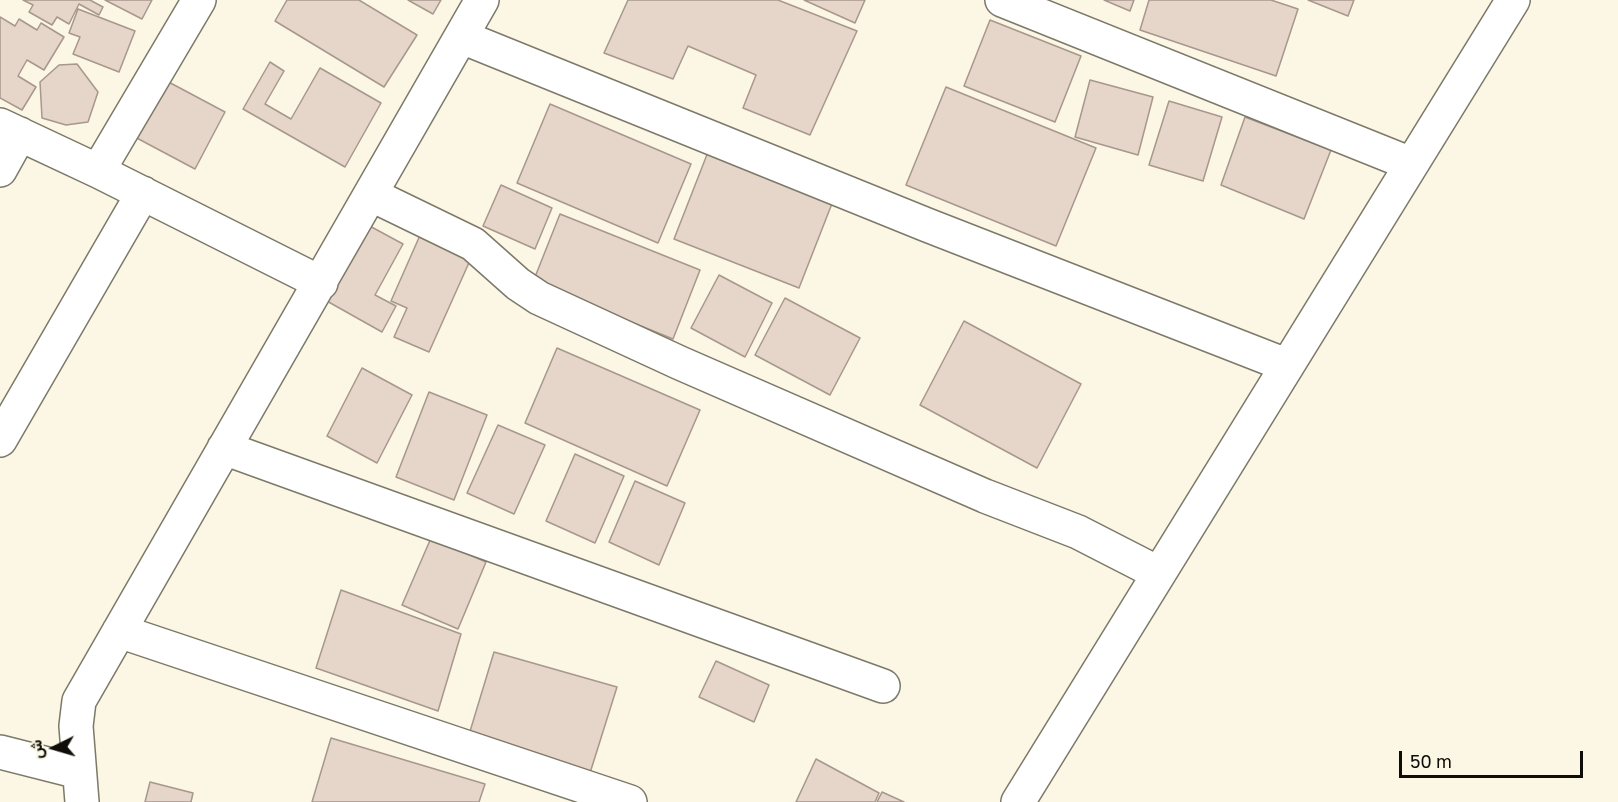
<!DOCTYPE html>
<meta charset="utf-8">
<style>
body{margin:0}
#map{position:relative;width:1618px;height:802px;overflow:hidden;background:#fbf7e4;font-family:"Golos Text",Vazirmatn,sans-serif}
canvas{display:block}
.north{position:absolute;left:24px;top:718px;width:60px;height:60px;-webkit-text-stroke:4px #fbf7e4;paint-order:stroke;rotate:265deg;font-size:16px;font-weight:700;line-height:24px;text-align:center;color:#0e0d07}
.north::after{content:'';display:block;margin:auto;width:21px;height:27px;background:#0e0d07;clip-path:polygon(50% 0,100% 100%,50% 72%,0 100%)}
.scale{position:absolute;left:1399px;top:751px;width:184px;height:27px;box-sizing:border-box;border:3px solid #0e0d07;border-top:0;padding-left:8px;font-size:18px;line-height:21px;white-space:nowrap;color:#0e0d07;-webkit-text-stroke:4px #fbf7e4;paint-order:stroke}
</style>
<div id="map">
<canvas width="1618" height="802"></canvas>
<div class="north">ش</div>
<div class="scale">50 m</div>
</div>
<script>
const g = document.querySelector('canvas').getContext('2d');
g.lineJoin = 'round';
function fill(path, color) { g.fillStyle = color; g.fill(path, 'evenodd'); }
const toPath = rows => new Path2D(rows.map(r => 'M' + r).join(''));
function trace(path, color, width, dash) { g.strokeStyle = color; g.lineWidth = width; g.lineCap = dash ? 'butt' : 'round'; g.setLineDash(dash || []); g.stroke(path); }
const building = toPath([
 [23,0,90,0,103,7,99,15,79,4,69,24,57,17,52,25,29,12,33,5,23,0],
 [105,0,152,0,142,19,105,0],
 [287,0,359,0,417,35,384,87,275,21,287,0],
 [408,0,441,0,433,14,408,0],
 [628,0,778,0,857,31,810,135,743,108,756,75,688,46,673,79,604,53,628,0],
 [804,0,865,0,855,23,804,0],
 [1104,0,1134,0,1130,11,1104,0],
 [1149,0,1271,0,1298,9,1276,76,1140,30,1149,0],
 [1308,0,1354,0,1348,16,1308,0],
 [78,9,135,31,119,72,73,54,80,37,69,33,78,9],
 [0,17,15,26,19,19,37,30,41,23,64,37,44,70,27,60,18,76,36,87,22,110,0,98,0,17],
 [990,20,1081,56,1055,122,964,86,990,20],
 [270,62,284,71,265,104,291,119,320,68,381,103,345,167,243,109,270,62],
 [77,64,98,92,88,122,66,125,42,118,40,82,59,65,77,64],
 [163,79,225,112,195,169,133,136,163,79],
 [1090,80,1153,97,1138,155,1075,137,1090,80],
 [946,87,1096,148,1056,246,906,185,946,87],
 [1169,101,1222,117,1203,181,1149,165,1169,101],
 [550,104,691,164,658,243,517,183,550,104],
 [1245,117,1331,150,1304,219,1221,185,1245,117],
 [708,152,833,201,799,288,674,239,708,152],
 [501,185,552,208,535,249,483,226,501,185],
 [560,214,700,270,673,339,533,282,560,214],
 [366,224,403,244,375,295,396,306,382,332,325,300,366,224],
 [421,233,472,256,429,352,394,337,407,308,391,301,421,233],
 [719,275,772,303,745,357,691,328,719,275],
 [785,298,860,338,830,395,755,355,785,298],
 [964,321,1081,384,1037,468,920,405,964,321],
 [557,348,700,410,667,486,525,423,557,348],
 [362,368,412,395,377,463,327,436,362,368],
 [429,392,487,415,454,500,396,477,429,392],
 [498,425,545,445,514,514,467,493,498,425],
 [575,454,624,476,595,543,546,521,575,454],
 [635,481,685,503,659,565,609,542,635,481],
 [431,538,486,562,458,629,402,605,431,538],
 [341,590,461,634,438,711,316,668,341,590],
 [494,652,617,687,590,773,468,738,494,652],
 [716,661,769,685,754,722,699,697,716,661],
 [331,738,485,784,479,802,312,802,331,738],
 [816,759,879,793,875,802,796,802,816,759],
 [150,782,193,793,191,802,145,802,150,782],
 [882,792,904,802,877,802,882,792]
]);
fill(building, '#e6d5c9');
trace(building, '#a7978c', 1.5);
const minor = toPath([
 [1002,0,1411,164],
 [462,37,927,225,1286,365],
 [0,125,98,171,321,283],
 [0,170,20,134],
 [98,171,199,0],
 [372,195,473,244,518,284,539,298,680,363,985,496,1078,532,1158,573],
 [0,440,143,193],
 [224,448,883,686],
 [119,631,630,802],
 [0,752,79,772],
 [82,802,76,726,79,701,482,0],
 [1018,802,1513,0]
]);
trace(minor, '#7d7969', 36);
trace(minor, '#fff', 33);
</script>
